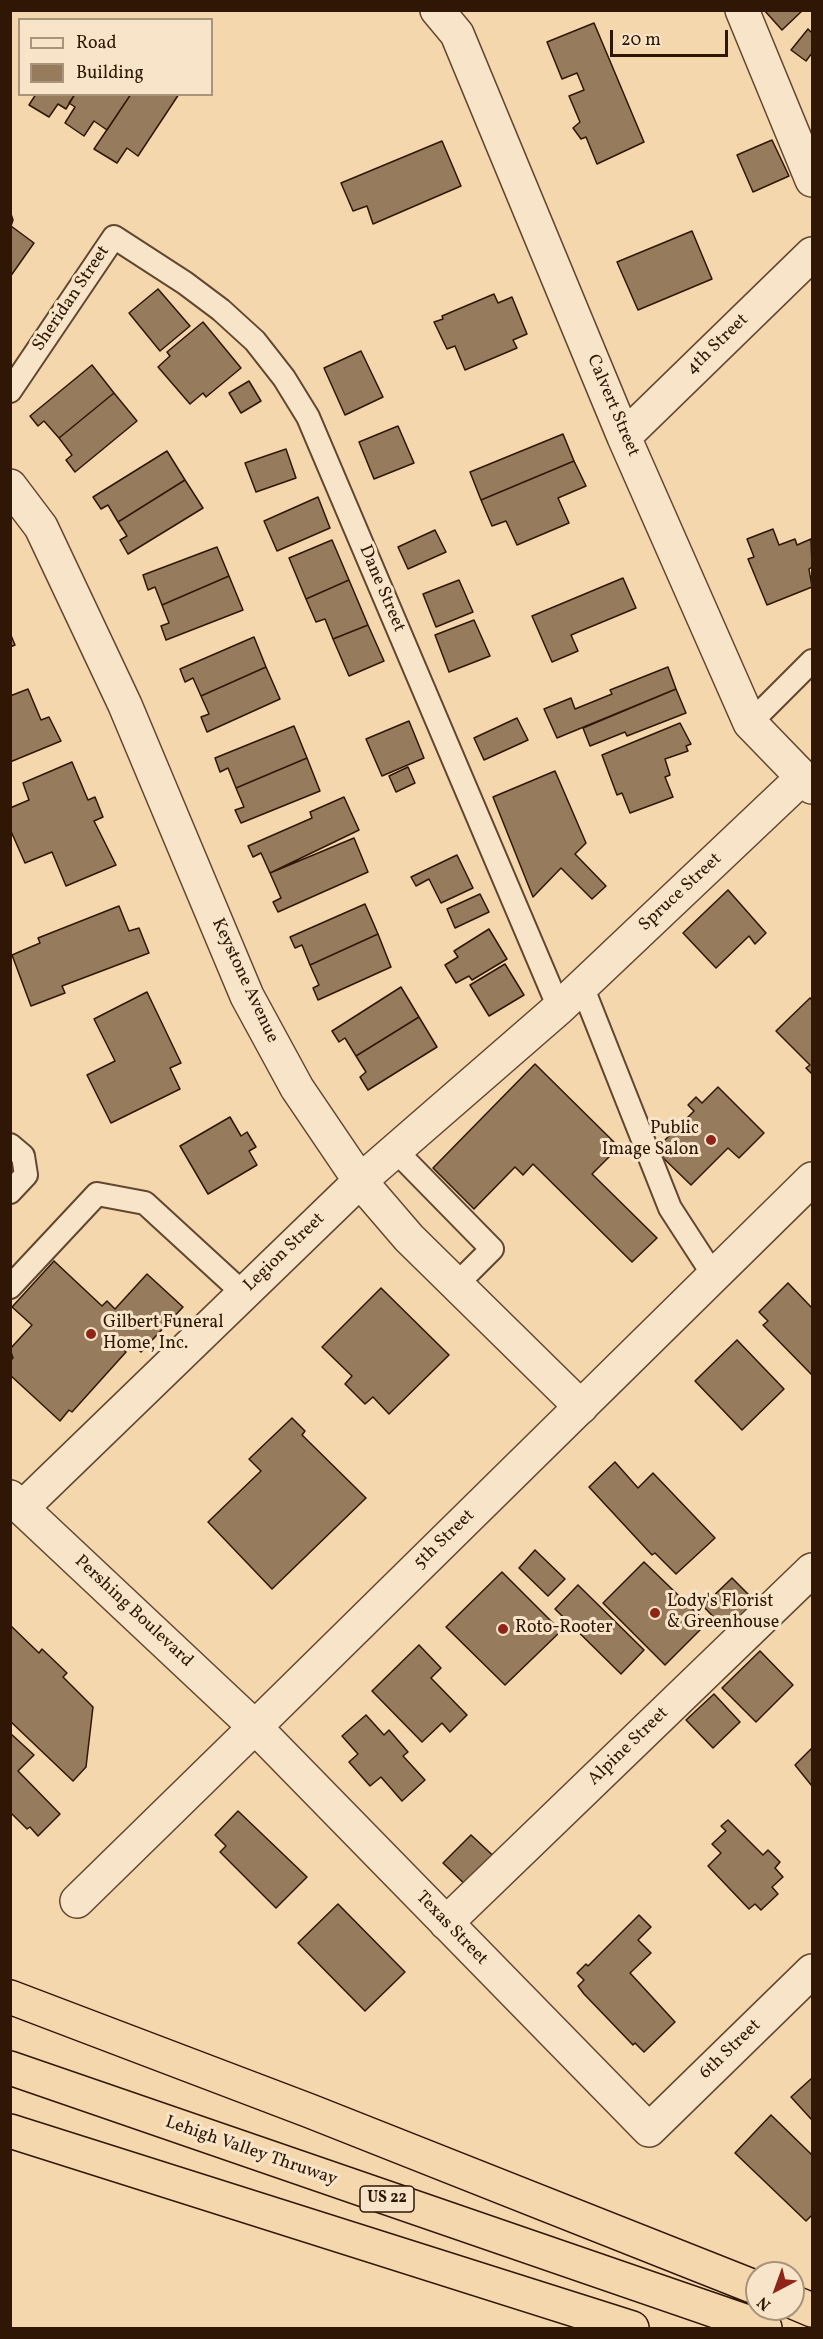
<!DOCTYPE html>
<style>
body{margin:0}
#map{position:relative;width:823px;height:2339px;overflow:hidden;background:#f4d7ac;font-family:Vollkorn,serif}
canvas{display:block}
.frame{position:absolute;inset:0;border:12px solid #301705;pointer-events:none}
.legend{position:absolute;left:18px;top:18px;width:195px;height:78px;box-sizing:border-box;background:#f8e5c9;border:2px solid #a8937b;margin:0;padding:8px 10px;list-style:none;font-size:18px;color:#301705}
.legend li{display:flex;align-items:center;gap:12px;height:30px}
.legend b{width:30px;border:2px solid #a8937b}
.north{position:absolute;left:745px;top:2261px;width:60px;height:60px;box-sizing:border-box;background:#f8e5c9;border:2px solid #a8937b;border-radius:50%;rotate:221deg;font-size:16px;font-weight:700;line-height:24px;text-align:center;color:#301705}
.north::after{content:'';display:block;margin:auto;width:21px;height:27px;background:#8f2418;clip-path:polygon(50% 0,100% 100%,50% 72%,0 100%)}
.scale{position:absolute;left:610px;top:30px;width:118px;height:27px;box-sizing:border-box;border:3px solid #301705;border-top:0;padding-left:8px;font-size:18px;line-height:21px;white-space:nowrap;color:#301705;-webkit-text-stroke:4px #f8e5c9;paint-order:stroke}
</style>
<div id="map">
<canvas width="823" height="2339"></canvas>
<div class="frame"></div>
<ul class="legend">
<li><b style="height:8px;background:#f8e5c9"></b>Road</li>
<li><b style="height:16px;background:#967b5c"></b>Building</li>
</ul>
<div class="north">N</div>
<div class="scale">20 m</div>
</div>
<script>
const g = document.querySelector('canvas').getContext('2d');
g.lineJoin = 'round';
function fill(path, color) { g.fillStyle = color; g.fill(path, 'evenodd'); }
const toPath = rows => new Path2D(rows.map(r => 'M' + r).join(''));
function trace(path, color, width, dash) { g.strokeStyle = color; g.lineWidth = width; g.lineCap = dash ? 'butt' : 'round'; g.setLineDash(dash || []); g.stroke(path); }
function label(font, color, halo, rows, align = 'center') {
  g.font = font + ' Vollkorn,serif'; g.lineWidth = 6; g.setLineDash([]); g.textBaseline = 'middle'; g.strokeStyle = halo; g.fillStyle = color; for (const [text, x, y, turn = 0] of rows) {
    g.save(); g.translate(x, y); g.rotate((+turn || 0) * Math.PI / 180); g.textAlign = isNaN(turn) ? turn : align; if (halo) g.strokeText(text, 0, 0); g.fillText(text, 0, 0); g.restore();
  }
}
const building = toPath([
 [764,10,803,10,782,30,764,10],
 [594,23,644,142,597,164,586,137,581,139,573,128,580,122,569,96,584,90,577,73,562,79,547,42,594,23],
 [808,29,812,33,812,53,806,61,791,50,808,29],
 [36,94,75,94,66,109,58,104,49,117,29,105,36,94],
 [75,94,131,94,107,130,94,121,84,136,65,123,75,107,69,103,75,94],
 [131,94,179,94,138,156,127,148,117,163,94,149,131,94],
 [772,140,789,176,753,192,737,155,772,140],
 [442,141,461,186,373,224,367,206,353,211,341,183,442,141],
 [10,211,13,220,11,226,34,243,10,277,10,211],
 [692,231,712,279,638,310,617,262,692,231],
 [158,289,190,326,160,351,129,313,158,289],
 [494,294,498,303,512,297,527,334,513,340,517,348,465,370,455,346,447,349,434,322,443,319,442,316,494,294],
 [203,322,241,368,206,397,203,393,190,404,158,367,170,356,167,352,203,322],
 [361,351,383,397,345,415,324,368,361,351],
 [92,365,114,393,59,438,44,421,38,426,30,416,92,365],
 [249,381,261,401,241,413,229,393,249,381],
 [114,393,137,421,75,472,66,460,72,455,59,438,114,393],
 [398,426,414,463,374,479,359,442,398,426],
 [563,434,574,461,481,500,470,472,563,434],
 [286,449,296,478,256,492,245,463,286,449],
 [167,451,185,480,118,522,108,505,101,509,93,497,167,451],
 [574,461,586,486,558,498,569,523,517,545,506,521,492,526,481,500,574,461],
 [185,480,203,508,128,554,120,540,127,536,118,522,185,480],
 [318,497,330,528,277,551,264,521,318,497],
 [773,529,779,545,795,539,797,545,811,539,812,567,809,569,812,587,767,605,748,559,754,557,747,539,773,529],
 [435,530,446,552,408,569,398,547,435,530],
 [332,540,349,580,306,599,289,558,332,540],
 [217,547,229,576,162,605,155,587,148,590,143,575,217,547],
 [229,576,243,610,166,640,161,626,169,623,162,605,229,576],
 [623,578,636,608,571,635,578,651,552,662,532,616,623,578],
 [349,580,368,625,333,639,325,619,316,622,306,599,349,580],
 [459,580,473,612,436,627,423,594,459,580],
 [474,620,490,656,449,672,435,635,474,620],
 [368,625,384,661,349,676,333,639,368,625],
 [10,633,15,645,10,647,10,633],
 [254,637,266,667,201,696,193,678,185,682,180,669,254,637],
 [266,667,280,699,207,732,201,717,209,714,201,696,266,667],
 [668,667,676,689,557,738,544,709,571,698,575,709,612,694,610,690,668,667],
 [28,689,41,720,49,717,61,741,10,762,10,696,28,689],
 [676,689,686,713,627,736,625,732,590,746,583,728,676,689],
 [517,718,528,740,484,760,474,738,517,718],
 [409,721,424,758,382,776,366,739,409,721],
 [680,723,691,744,686,746,688,751,665,759,670,775,665,777,673,797,630,813,622,793,617,795,602,755,680,723],
 [294,726,307,758,236,788,228,768,220,772,215,758,294,726],
 [307,758,320,791,241,823,235,810,244,807,236,788,307,758],
 [72,762,88,800,95,797,103,817,94,821,116,865,66,886,52,852,25,863,10,829,10,808,29,800,23,783,72,762],
 [408,767,415,783,396,792,389,776,408,767],
 [555,771,586,843,575,854,606,886,592,899,561,868,533,897,493,797,555,771],
 [344,797,359,830,270,873,261,853,253,857,248,846,312,818,310,812,344,797],
 [354,838,368,872,278,912,273,902,281,898,270,873,354,838],
 [457,855,473,888,441,903,429,879,416,886,411,877,457,855],
 [728,890,766,933,755,944,749,936,716,968,683,933,728,890],
 [480,894,489,912,455,928,447,909,480,894],
 [365,904,378,934,310,965,302,945,295,948,290,937,365,904],
 [119,906,129,931,139,928,149,953,62,986,65,993,31,1006,12,955,40,943,38,938,119,906],
 [489,929,507,959,472,980,469,976,456,983,445,965,458,957,454,951,489,929],
 [378,934,391,967,318,1000,313,988,319,985,310,965,378,934],
 [505,964,524,995,489,1016,470,985,505,964],
 [401,987,419,1017,356,1056,345,1038,339,1042,332,1031,401,987],
 [147,992,181,1063,170,1068,180,1089,111,1123,87,1075,115,1061,94,1019,147,992],
 [810,998,812,1000,812,1074,806,1068,810,1065,776,1031,810,998],
 [419,1017,437,1047,368,1090,360,1077,366,1072,356,1056,419,1017],
 [535,1064,619,1147,592,1174,657,1238,632,1262,533,1164,523,1175,515,1167,474,1209,433,1168,535,1064],
 [718,1087,764,1133,739,1158,728,1148,691,1185,655,1150,694,1111,688,1105,696,1097,702,1103,718,1087],
 [230,1117,241,1136,247,1132,256,1147,249,1151,257,1165,208,1194,180,1146,230,1117],
 [54,1261,102,1306,107,1301,115,1309,147,1274,183,1307,141,1352,132,1343,124,1350,126,1352,72,1412,69,1410,60,1421,10,1375,10,1361,13,1358,10,1349,32,1325,12,1307,54,1261],
 [788,1283,812,1308,812,1375,763,1325,768,1321,759,1312,788,1283],
 [381,1288,449,1355,389,1414,373,1397,365,1404,345,1384,352,1376,322,1347,381,1288],
 [737,1340,784,1389,742,1430,695,1381,737,1340],
 [292,1418,305,1431,302,1435,366,1498,272,1589,208,1522,261,1471,249,1459,292,1418],
 [615,1462,638,1488,653,1473,715,1538,676,1574,655,1553,652,1555,589,1487,615,1462],
 [535,1550,565,1579,548,1596,519,1568,535,1550],
 [644,1562,707,1623,665,1665,603,1603,644,1562],
 [502,1572,561,1631,505,1685,446,1627,502,1572],
 [732,1578,759,1605,730,1634,703,1606,732,1578],
 [578,1585,644,1650,621,1674,555,1609,578,1585],
 [10,1625,39,1653,42,1649,67,1673,63,1677,93,1707,86,1767,73,1781,10,1721,10,1625],
 [419,1645,441,1668,431,1678,467,1715,450,1732,442,1723,422,1742,372,1691,419,1645],
 [760,1651,793,1685,756,1722,722,1688,760,1651],
 [714,1694,740,1722,713,1748,686,1720,714,1694],
 [366,1715,384,1735,389,1730,408,1752,403,1756,425,1780,402,1801,381,1777,370,1786,349,1762,358,1754,342,1736,366,1715],
 [10,1733,34,1755,18,1771,60,1814,38,1836,30,1827,27,1829,10,1812,10,1733],
 [812,1748,812,1786,795,1765,812,1748],
 [238,1811,307,1877,276,1908,220,1852,226,1846,215,1835,238,1811],
 [728,1820,763,1855,768,1850,780,1862,775,1868,783,1877,772,1887,778,1894,761,1910,755,1904,749,1909,708,1866,721,1853,712,1844,726,1831,721,1826,728,1820],
 [471,1835,502,1864,474,1893,443,1863,471,1835],
 [338,1904,405,1972,365,2011,298,1943,338,1904],
 [639,1915,651,1927,638,1940,651,1953,630,1973,675,2022,644,2052,635,2043,633,2045,584,1994,578,1986,584,1980,577,1973,586,1964,588,1966,639,1915],
 [812,2078,812,2120,791,2097,812,2078],
 [771,2115,812,2155,812,2215,806,2221,735,2153,771,2115]
]);
fill(building, '#967b5c');
trace(building, '#301705', 1.5);
const service = toPath([
 [10,391,114,237,185,283,221,310,255,341,284,378,308,417,559,1008],
 [750,723,812,661],
 [582,986,670,1208,714,1276],
 [10,1145,23,1156,26,1175,10,1192],
 [395,1150,492,1249,456,1285],
 [10,1287,97,1194,145,1203,243,1293]
]);
const minor = toPath([
 [437,10,457,34,624,437,750,723,812,787],
 [742,10,812,180],
 [624,437,812,254],
 [10,486,41,527,125,705,247,996,297,1088,360,1181,409,1238,581,1407],
 [22,1508,360,1181,559,1008,803,777],
 [77,1901,255,1727,649,2130,812,1971],
 [446,1923,812,1570]
]);
const tertiary = toPath([
 [10,1497,255,1727,812,1179]
]);
const motorway = toPath([
 [10,1997,310,2111,757,2288],
 [10,2068,765,2328],
 [10,2131,632,2328],
 [793,2302,812,2310]
]);
trace(service, '#61472f', 26);
trace(minor, '#61472f', 36);
trace(tertiary, '#61472f', 36);
trace(motorway, '#301705', 36);
trace(service, '#f8e5c9', 22);
trace(minor, '#f8e5c9', 33);
trace(tertiary, '#f8e5c9', 33);
trace(motorway, '#f4d7ac', 33);
for (const [x, y, r, color] of [
 [711,1140,6,"#8f2418"],
 [91,1334,6,"#8f2418"],
 [655,1613,6,"#8f2418"],
 [503,1629,6,"#8f2418"]
]) { const dot = new Path2D(); dot.arc(x, y, r, 0, 2 * Math.PI); g.fillStyle = color; g.fill(dot); trace(dot, '#f8e5c9', 2); }
for (const [x, y, w] of [
 [387,2199,54]
]) { const box = new Path2D(); box.roundRect(x - w / 2, y - 13, w, 26, 4.5); g.fillStyle = '#f8e5c9'; g.fill(box); trace(box, '#301705', 1.5); }
label('bold 16px', '#301705', null, [
 ["US 22",387,2199]
]);
label('18px', '#301705', '#f8e5c9', [
 ["Sheridan Street",72,299,-56],
 ["4th Street",718,345,-44],
 ["Calvert Street",612,406,67],
 ["Dane Street",381,589,67],
 ["Spruce Street",681,893,-43],
 ["Keystone Avenue",244,981,65],
 ["Legion Street",285,1253,-44],
 ["5th Street",445,1540,-44],
 ["Pershing Boulevard",133,1612,43],
 ["Alpine Street",629,1747,-44],
 ["Texas Street",451,1929,46],
 ["6th Street",731,2050,-44],
 ["Lehigh Valley Thruway",251,2152,19]
]);
label('18px', '#301705', '#f8e5c9', [
 ["Public",699,1130,"right"],
 ["Image Salon",699,1151,"right"],
 ["Gilbert Funeral",103,1324],
 ["Home, Inc.",103,1345],
 ["Lody's Florist",667,1603],
 ["& Greenhouse",667,1624],
 ["Roto-Rooter",515,1629]
], 'left');
</script>
